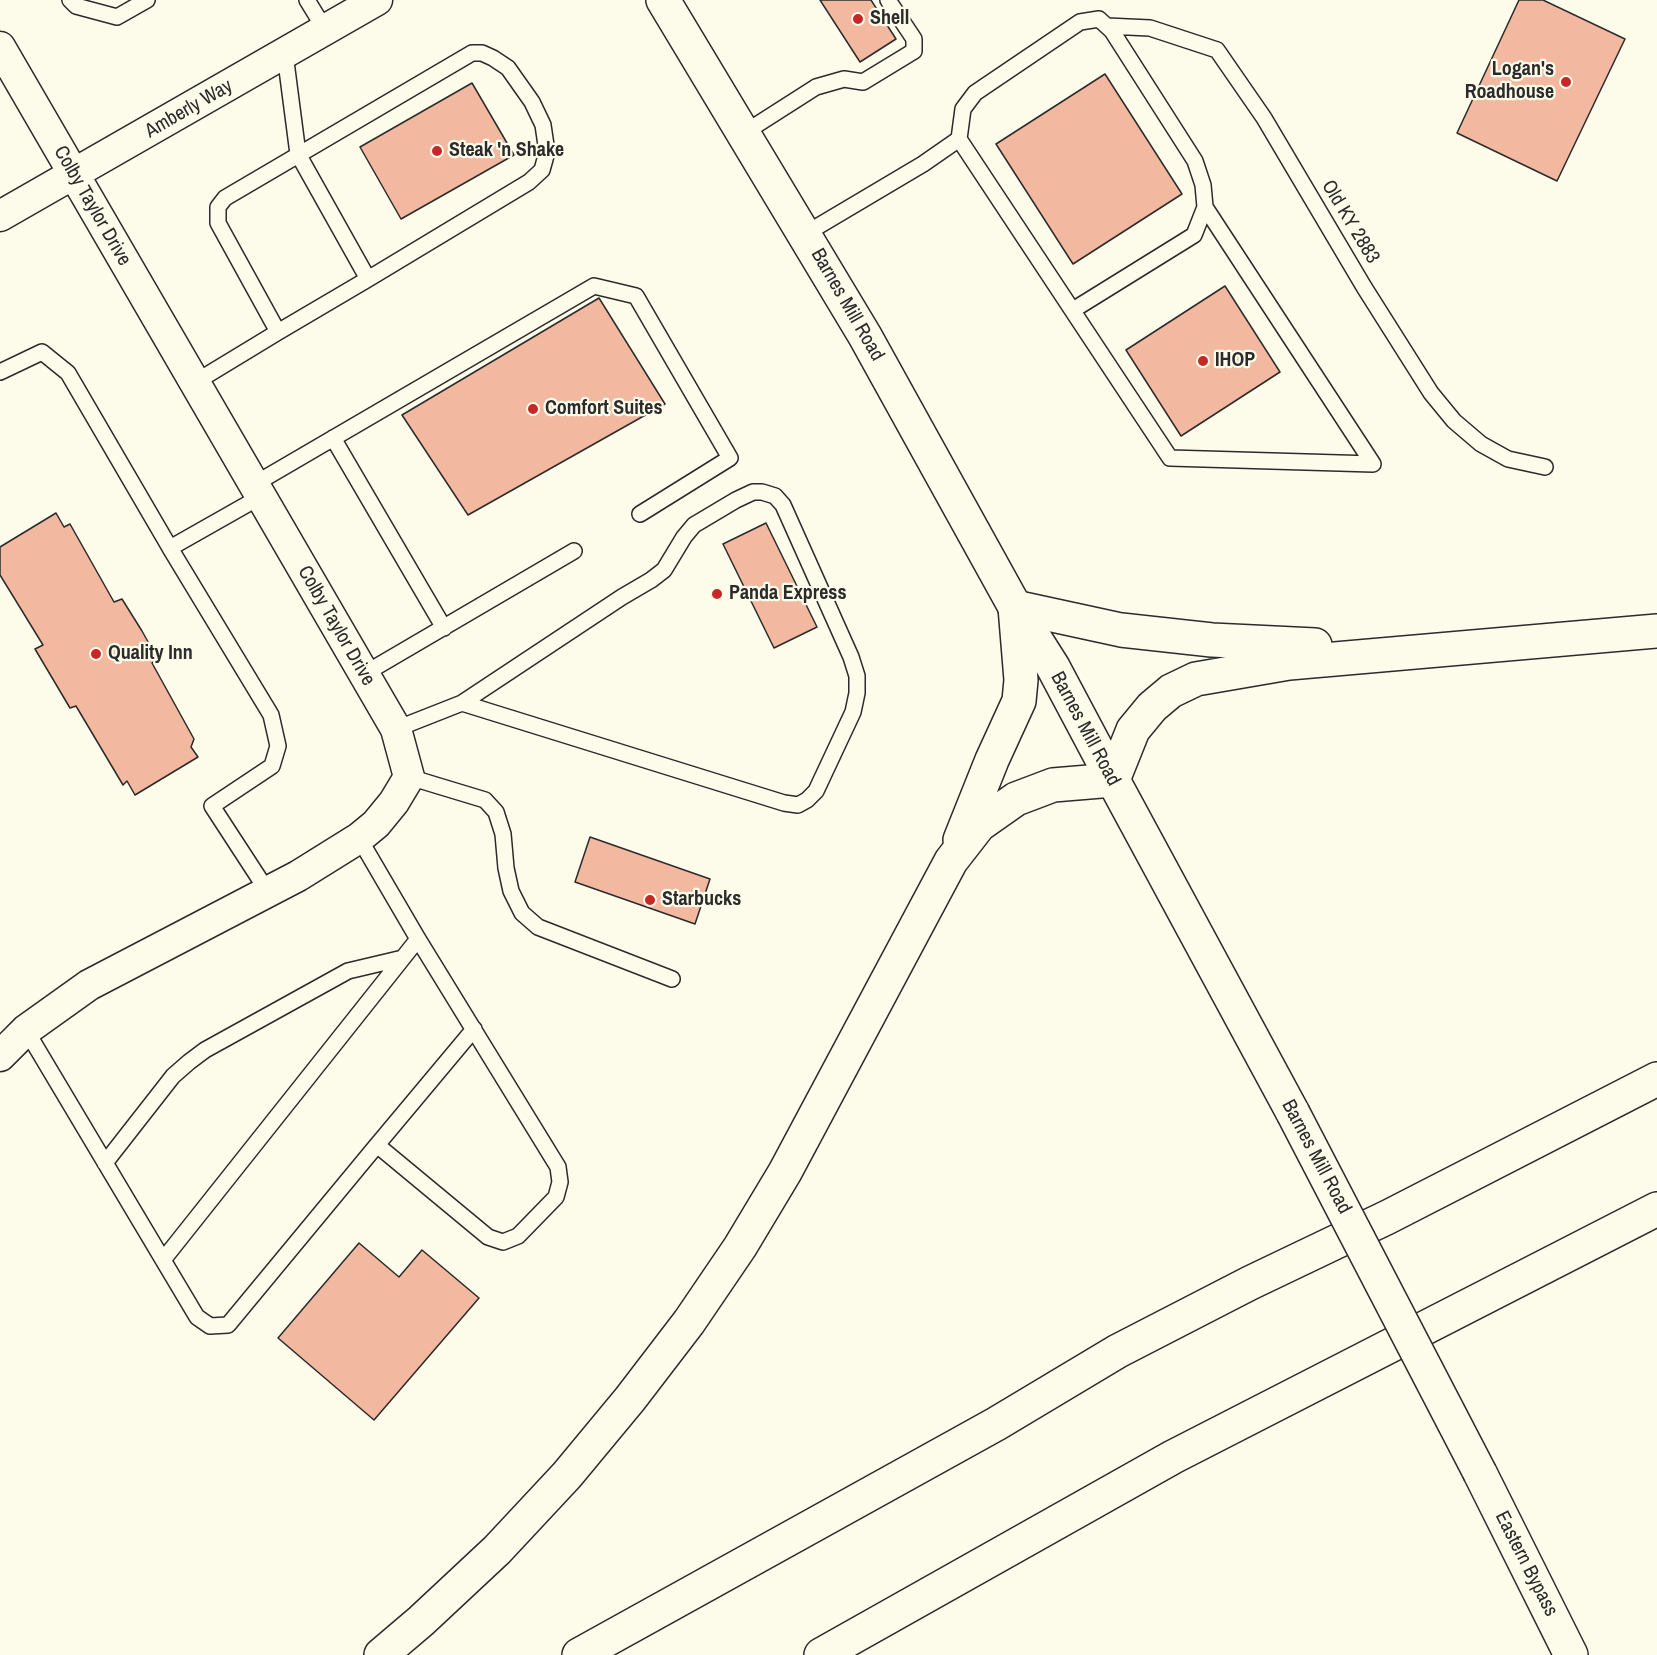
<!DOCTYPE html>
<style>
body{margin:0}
canvas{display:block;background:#fdfbea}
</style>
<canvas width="1657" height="1655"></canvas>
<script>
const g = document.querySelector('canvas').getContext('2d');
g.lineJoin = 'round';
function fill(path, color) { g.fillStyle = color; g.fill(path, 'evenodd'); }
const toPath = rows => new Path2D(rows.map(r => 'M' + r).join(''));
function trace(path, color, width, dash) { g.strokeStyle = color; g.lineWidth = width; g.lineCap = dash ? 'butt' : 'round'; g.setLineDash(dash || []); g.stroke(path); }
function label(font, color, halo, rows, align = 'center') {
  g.font = font + ' "Archivo Narrow",sans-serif'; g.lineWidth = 4.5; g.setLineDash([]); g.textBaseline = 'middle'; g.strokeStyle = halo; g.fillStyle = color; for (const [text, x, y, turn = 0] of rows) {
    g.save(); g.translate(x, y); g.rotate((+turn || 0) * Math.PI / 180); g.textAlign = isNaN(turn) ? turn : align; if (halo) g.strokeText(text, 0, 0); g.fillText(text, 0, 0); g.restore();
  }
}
const building = toPath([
 [820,0,871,0,896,39,860,62,820,0],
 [1519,0,1543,0,1625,39,1557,181,1457,133,1519,0],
 [1105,74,1182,194,1073,264,996,144,1105,74],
 [472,83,514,155,401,219,360,147,472,83],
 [1225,286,1280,372,1181,436,1126,350,1225,286],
 [599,298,665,404,468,515,402,415,599,298],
 [56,513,64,527,70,524,114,602,122,599,142,631,157,658,152,663,194,739,191,747,198,757,135,795,127,781,123,785,76,706,70,708,35,649,43,645,0,575,0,547,56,513],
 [766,523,817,627,774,648,723,544,766,523],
 [590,837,710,879,695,924,575,882,590,837],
 [359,1243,399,1277,422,1250,479,1298,374,1420,278,1338,359,1243]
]);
fill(building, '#f2b8a0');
trace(building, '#2b2b2b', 1.5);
const lane = toPath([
 [70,0,76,6,117,17,147,0],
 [307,0,326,31],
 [1107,26,1150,28,1217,50,1264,118,1364,287,1431,393,1454,421,1481,444,1508,459,1545,467],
 [285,54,298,154,368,279],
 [744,133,816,87,844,79,863,82,914,51,914,39,888,0],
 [959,139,1170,458,1373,464,1205,207],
 [805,234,923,164,959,139,963,109,975,93,1080,22,1099,19,1112,31,1195,161,1203,185,1205,207,1194,235,1073,310],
 [0,372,42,352,68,373,170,548,260,497],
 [194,383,278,332,368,279,529,182,542,170,547,152,543,125,532,102,508,68,493,58,482,53,472,53,225,198,218,207,218,223,278,332],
 [333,438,444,628],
 [253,485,594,286,636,296,730,458,640,514],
 [170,548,271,715,278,746,272,766,212,806,268,892],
 [364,674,574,551],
 [396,729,462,703,784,803,798,805,807,800,816,791,853,712,857,693,857,676,851,657,783,505,775,496,762,492,753,492,736,500,694,525,684,537,664,570,651,580,622,597,462,703],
 [409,777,485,800,496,812,503,834,506,868,511,891,522,913,538,927,672,979],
 [26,1030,197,1317,210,1326,228,1325,377,1145,488,1237,503,1242,518,1236,556,1197,560,1182,558,1167,418,939,359,838],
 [377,1145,474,1029],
 [105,1163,173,1076,189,1062,205,1050,348,971,403,958],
 [163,1260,418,939]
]);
const street = toPath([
 [0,47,396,729,409,777,394,802,376,824,359,838,298,876,89,985,26,1030,0,1056],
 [0,216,377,0]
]);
const secondary = toPath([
 [663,0,865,336,1015,607,1053,667,1113,780]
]);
const primary = toPath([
 [1113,780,1293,1113],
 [1480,1473,1571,1655]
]);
const highway = toPath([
 [960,840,992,760,1019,701,1021,680,1015,607,1121,630,1212,640,1315,645],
 [381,1655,421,1621,497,1550,567,1475,630,1399,689,1322,740,1247,785,1172,951,861,979,825,1016,799,1053,785,1113,780,1133,730,1152,707,1171,691,1196,679,1289,663,1657,631],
 [579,1655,996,1424,1118,1351,1250,1283,1388,1217,1657,1079],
 [821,1655,1173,1457,1657,1209]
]);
trace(lane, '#2b2b2b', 18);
trace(street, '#2b2b2b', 33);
trace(secondary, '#2b2b2b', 36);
trace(primary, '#2b2b2b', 36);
trace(highway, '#2b2b2b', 36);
trace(lane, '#fdfbea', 15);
trace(street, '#fdfbea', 30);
trace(secondary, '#fdfbea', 33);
trace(primary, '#fdfbea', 33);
trace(highway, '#fdfbea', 33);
const primaryBridge = toPath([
 [1293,1113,1480,1473]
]);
trace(primaryBridge, '#2b2b2b', 36, []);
trace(primaryBridge, '#fdfbea', 33);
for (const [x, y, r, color] of [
 [858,19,6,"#c62828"],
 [1566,82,6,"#c62828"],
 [437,151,6,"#c62828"],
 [1203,361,6,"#c62828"],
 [533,409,6,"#c62828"],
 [717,594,6,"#c62828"],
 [96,654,6,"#c62828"],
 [650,900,6,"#c62828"]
]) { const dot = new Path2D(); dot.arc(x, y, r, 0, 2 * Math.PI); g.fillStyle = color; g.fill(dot); trace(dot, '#fdfbea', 2); }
label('bold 20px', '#2b2b2b', '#fdfbea', [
 ["Shell",870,19],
 ["Logan's",1554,70,"right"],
 ["Roadhouse",1554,93,"right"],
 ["Steak 'n Shake",449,151],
 ["IHOP",1215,361],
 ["Comfort Suites",545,409],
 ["Panda Express",729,594],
 ["Quality Inn",108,654],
 ["Starbucks",662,900]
], 'left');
label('20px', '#2b2b2b', '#fdfbea', [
 ["Amberly Way",189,109,-30],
 ["Colby Taylor Drive",92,206,60],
 ["Old KY 2883",1350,222,59],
 ["Barnes Mill Road",847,305,60],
 ["Colby Taylor Drive",336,626,60],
 ["Barnes Mill Road",1085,729,62],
 ["Barnes Mill Road",1316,1157,62],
 ["Eastern Bypass",1526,1564,63]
]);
</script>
